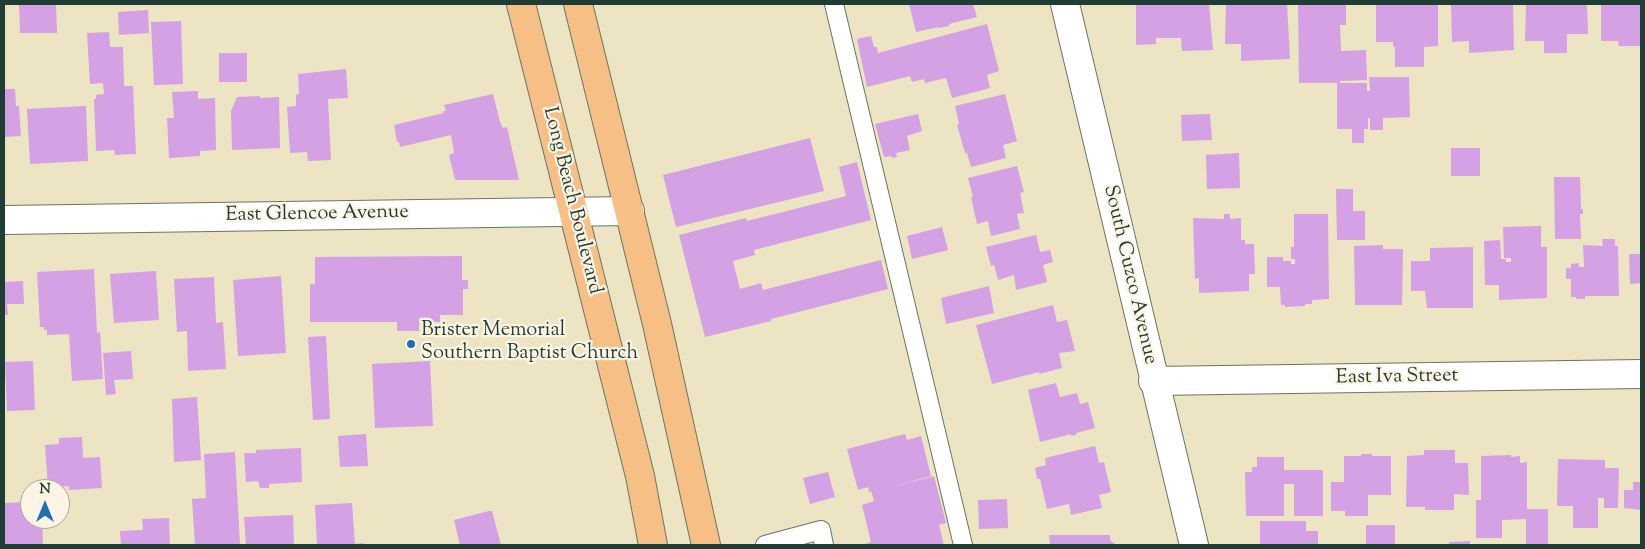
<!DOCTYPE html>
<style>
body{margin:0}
#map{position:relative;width:1645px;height:549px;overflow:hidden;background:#ece4c3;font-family:"Sorts Mill Goudy",serif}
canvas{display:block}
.frame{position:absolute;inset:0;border:5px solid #1f3d34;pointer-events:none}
.north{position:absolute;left:20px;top:479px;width:50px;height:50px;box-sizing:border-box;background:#fcf5e5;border:1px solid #a4ab9e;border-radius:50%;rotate:0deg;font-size:14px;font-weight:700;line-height:20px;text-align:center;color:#1f3d34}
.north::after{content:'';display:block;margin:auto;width:18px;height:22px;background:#1f6fb2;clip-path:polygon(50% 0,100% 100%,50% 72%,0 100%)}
</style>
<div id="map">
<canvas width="1645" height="549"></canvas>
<div class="frame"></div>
<div class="north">N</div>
</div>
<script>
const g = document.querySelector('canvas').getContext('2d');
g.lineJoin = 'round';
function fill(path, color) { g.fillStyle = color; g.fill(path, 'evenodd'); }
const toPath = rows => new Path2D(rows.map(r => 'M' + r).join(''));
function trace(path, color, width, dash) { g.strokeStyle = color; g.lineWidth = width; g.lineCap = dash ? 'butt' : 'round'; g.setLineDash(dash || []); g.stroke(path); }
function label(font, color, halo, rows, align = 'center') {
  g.font = font + ' "Sorts Mill Goudy",serif'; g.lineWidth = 4.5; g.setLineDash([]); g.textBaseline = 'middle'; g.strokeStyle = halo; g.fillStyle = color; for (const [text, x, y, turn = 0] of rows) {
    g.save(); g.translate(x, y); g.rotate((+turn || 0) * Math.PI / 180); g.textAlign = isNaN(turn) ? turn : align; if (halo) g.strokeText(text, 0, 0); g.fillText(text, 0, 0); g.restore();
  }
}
fill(toPath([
 [19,4,56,4,57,33,20,33],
 [909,4,973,4,977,17,949,24,949,26,939,28,939,27,916,32],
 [1136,4,1209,4,1213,50,1182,51,1181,38,1156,38,1156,44,1136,45],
 [1226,4,1287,4,1290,59,1241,61,1241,44,1225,44],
 [1298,4,1346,4,1346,25,1340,25,1341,51,1366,50,1367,80,1340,81,1340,83,1367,83,1367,91,1370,91,1369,77,1409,77,1410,117,1383,118,1383,130,1370,130,1370,118,1368,118,1368,129,1364,129,1364,143,1352,143,1352,129,1337,129,1337,83,1299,83],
 [1376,4,1438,4,1438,46,1424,47,1424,67,1395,67,1395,47,1393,47,1393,42,1376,42],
 [1451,4,1513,4,1514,50,1469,53,1469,41,1452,42],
 [1526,4,1587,4,1588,34,1567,34,1567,53,1544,53,1544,41,1525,41],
 [1601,4,1641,4,1641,46,1619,46,1618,41,1601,41],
 [148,10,149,33,119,35,118,12],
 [181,21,183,84,154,85,151,22],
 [987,24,999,71,987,75,990,88,952,98,946,78,925,83,924,79,912,82,910,76,867,87,857,39,871,36,874,47,877,47,878,53],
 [109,32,110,47,123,47,124,86,133,86,136,154,115,155,114,150,96,151,94,99,96,99,96,95,104,94,103,83,90,84,87,33],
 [219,53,247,53,247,82,219,82],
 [346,69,348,98,328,99,331,160,308,161,307,152,290,153,287,107,296,106,296,95,299,94,298,74],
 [4,89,15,89,16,106,19,106,21,136,4,137],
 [198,91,198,99,215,98,216,150,200,151,200,156,169,158,167,118,174,118,172,92],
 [493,94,500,122,503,128,507,127,519,180,455,180,449,155,454,153,451,135,400,147,399,142,397,142,394,125,444,113,443,111,446,111,444,105],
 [1005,94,1017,141,1003,145,1006,158,971,167,967,153,965,153,957,125,959,124,955,106],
 [260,96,260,98,279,97,280,148,232,150,231,111,237,97],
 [86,106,88,161,30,164,27,109],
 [918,114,922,131,907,136,910,150,896,153,897,157,892,158,891,156,884,157,875,124],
 [1210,114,1212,140,1182,141,1181,115],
 [810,138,824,191,676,227,663,175],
 [1451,148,1480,148,1480,176,1451,176],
 [1239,153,1240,188,1207,189,1206,155],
 [857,162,871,220,754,250,755,255,733,261,740,289,761,283,763,290,881,260,888,289,771,319,771,321,705,337,679,235,746,218,747,221,846,196,839,167],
 [1017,166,1024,192,1020,193,1024,213,1017,214,1020,229,991,236,988,221,977,224,971,197,973,197,968,178],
 [1554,177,1580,177,1581,209,1583,209,1583,214,1580,214,1581,239,1555,239],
 [1336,189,1353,189,1353,211,1365,211,1365,240,1337,240],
 [1224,214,1230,214,1230,219,1241,218,1241,240,1245,240,1245,244,1254,244,1255,274,1249,274,1249,291,1199,293,1199,278,1195,279,1193,218,1224,219],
 [1294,214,1328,214,1329,299,1312,300,1312,304,1305,304,1305,306,1285,307,1285,305,1281,305,1280,287,1267,287,1267,257,1283,257,1283,261,1291,261,1291,264,1295,264,1295,259,1291,259,1291,247,1294,247],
 [1541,226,1541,247,1547,247,1547,298,1499,300,1499,285,1485,285,1484,241,1500,240,1501,259,1506,259,1506,262,1511,262,1511,258,1504,258,1503,227],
 [942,227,948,250,912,259,907,236],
 [1036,235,1040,252,1050,250,1053,262,1043,265,1047,282,1016,290,1014,275,998,280,994,265,991,266,986,247],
 [1602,239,1615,239,1615,246,1618,246,1619,296,1585,296,1585,299,1576,299,1576,297,1571,297,1571,279,1566,279,1566,268,1571,268,1571,264,1579,263,1579,267,1584,267,1583,245,1603,246],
 [1383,245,1383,249,1403,249,1402,305,1355,305,1354,246],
 [1473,247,1473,308,1427,308,1425,291,1411,291,1411,261,1430,261,1430,248],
 [1629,254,1641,254,1641,283,1630,284],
 [462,256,462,280,468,280,468,289,463,289,463,315,440,315,440,322,419,322,419,331,397,331,397,322,310,322,310,284,315,284,315,257],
 [94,269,97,333,100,332,103,379,72,381,69,334,47,335,47,330,44,330,44,327,40,327,37,272],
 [156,271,159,320,114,323,110,274],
 [281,276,286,353,238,356,233,280],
 [214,277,216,323,223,322,226,369,188,371,187,331,177,332,174,279],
 [23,281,24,304,7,304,8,315,4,315,4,282],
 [989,286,994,313,946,324,941,298],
 [1053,305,1057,322,1067,320,1075,351,1059,353,1062,368,1039,374,1039,372,992,384,976,325],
 [326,336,330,419,313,420,308,337],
 [131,351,133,379,114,380,116,394,106,395,103,353],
 [33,361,35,410,7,411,5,362],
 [430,361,433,426,375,428,372,364],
 [1056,383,1060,397,1077,393,1080,404,1088,402,1095,428,1076,433,1076,435,1071,436,1071,434,1040,442,1028,390],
 [197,397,201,460,174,462,172,399],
 [366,434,368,466,340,467,338,436],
 [905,434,907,440,921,436,931,476,883,489,934,476,946,523,939,525,944,545,863,545,871,542,862,505,874,501,871,491,869,492,868,487,858,490,847,449],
 [82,437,83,458,100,457,102,488,69,490,69,486,48,488,45,445,59,444,59,438],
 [1095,446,1099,463,1104,462,1111,492,1099,495,1102,508,1071,515,1069,504,1047,509,1040,479,1037,479,1035,468,1046,465,1045,458],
 [301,448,302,482,269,484,269,488,260,488,258,481,246,482,244,453,256,453,256,450],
 [1424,450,1455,450,1455,463,1468,463,1469,495,1454,494,1454,510,1425,510,1425,507,1406,507,1407,456,1424,455],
 [235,452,240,545,195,545,192,499,206,498,204,454],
 [1361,454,1372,454,1372,456,1391,456,1391,495,1368,495,1368,516,1345,516,1345,511,1331,511,1331,482,1344,482,1344,456,1361,456],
 [1511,455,1511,457,1520,456,1520,463,1527,462,1527,509,1548,509,1548,545,1526,545,1526,519,1502,520,1502,538,1476,538,1476,500,1481,500,1481,456],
 [1257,457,1284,457,1284,470,1323,470,1323,516,1294,516,1294,484,1284,484,1284,516,1246,516,1245,472,1252,472,1252,467,1257,467],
 [1558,459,1605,460,1605,468,1619,468,1618,508,1604,508,1604,498,1598,498,1598,528,1573,528,1573,506,1557,506],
 [828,472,835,497,810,504,803,478],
 [1633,482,1641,482,1641,510,1624,508,1624,490,1633,490],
 [1007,499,1008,528,979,529,978,500],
 [30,502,30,519,42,519,43,545,4,545,4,503],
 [352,503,355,544,363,543,363,545,317,545,315,505],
 [489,511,492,511,501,545,460,545,454,520],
 [293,515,294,545,246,545,244,517],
 [169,518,170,545,121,545,120,531,143,530,142,519],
 [1260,521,1306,521,1306,531,1318,531,1318,545,1260,545],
 [1366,525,1395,525,1395,545,1366,545],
 [1049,535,1110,535,1110,540,1116,545,1050,545],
 [1470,541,1470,545,1449,545,1449,542]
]), '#d3a1e4');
const service = toPath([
 [834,4,963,545],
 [765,545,821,530,824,545]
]);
const minor = toPath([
 [1065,4,1194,545],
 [4,220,630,211],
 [1153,381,1641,374]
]);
const primary = toPath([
 [521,4,640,476,653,545],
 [578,4,657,324,706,545]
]);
trace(service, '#677766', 20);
trace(minor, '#677766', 30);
trace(primary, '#677766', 30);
trace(service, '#fff', 18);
trace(minor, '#fff', 28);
trace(primary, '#f5bf86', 28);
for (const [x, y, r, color] of [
 [411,344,5,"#1f6fb2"]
]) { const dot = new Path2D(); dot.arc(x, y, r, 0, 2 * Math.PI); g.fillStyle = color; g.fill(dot); trace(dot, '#fcf5e5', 2); }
label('20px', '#1f3d34', '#fcf5e5', [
 ["Long Beach Boulevard",571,201,76],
 ["East Glencoe Avenue",317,215,-1],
 ["South Cuzco Avenue",1129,275,77],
 ["East Iva Street",1397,378,-1]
]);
label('20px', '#1f3d34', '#fcf5e5', [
 ["Brister Memorial",421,332],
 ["Southern Baptist Church",421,355]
], 'left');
</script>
